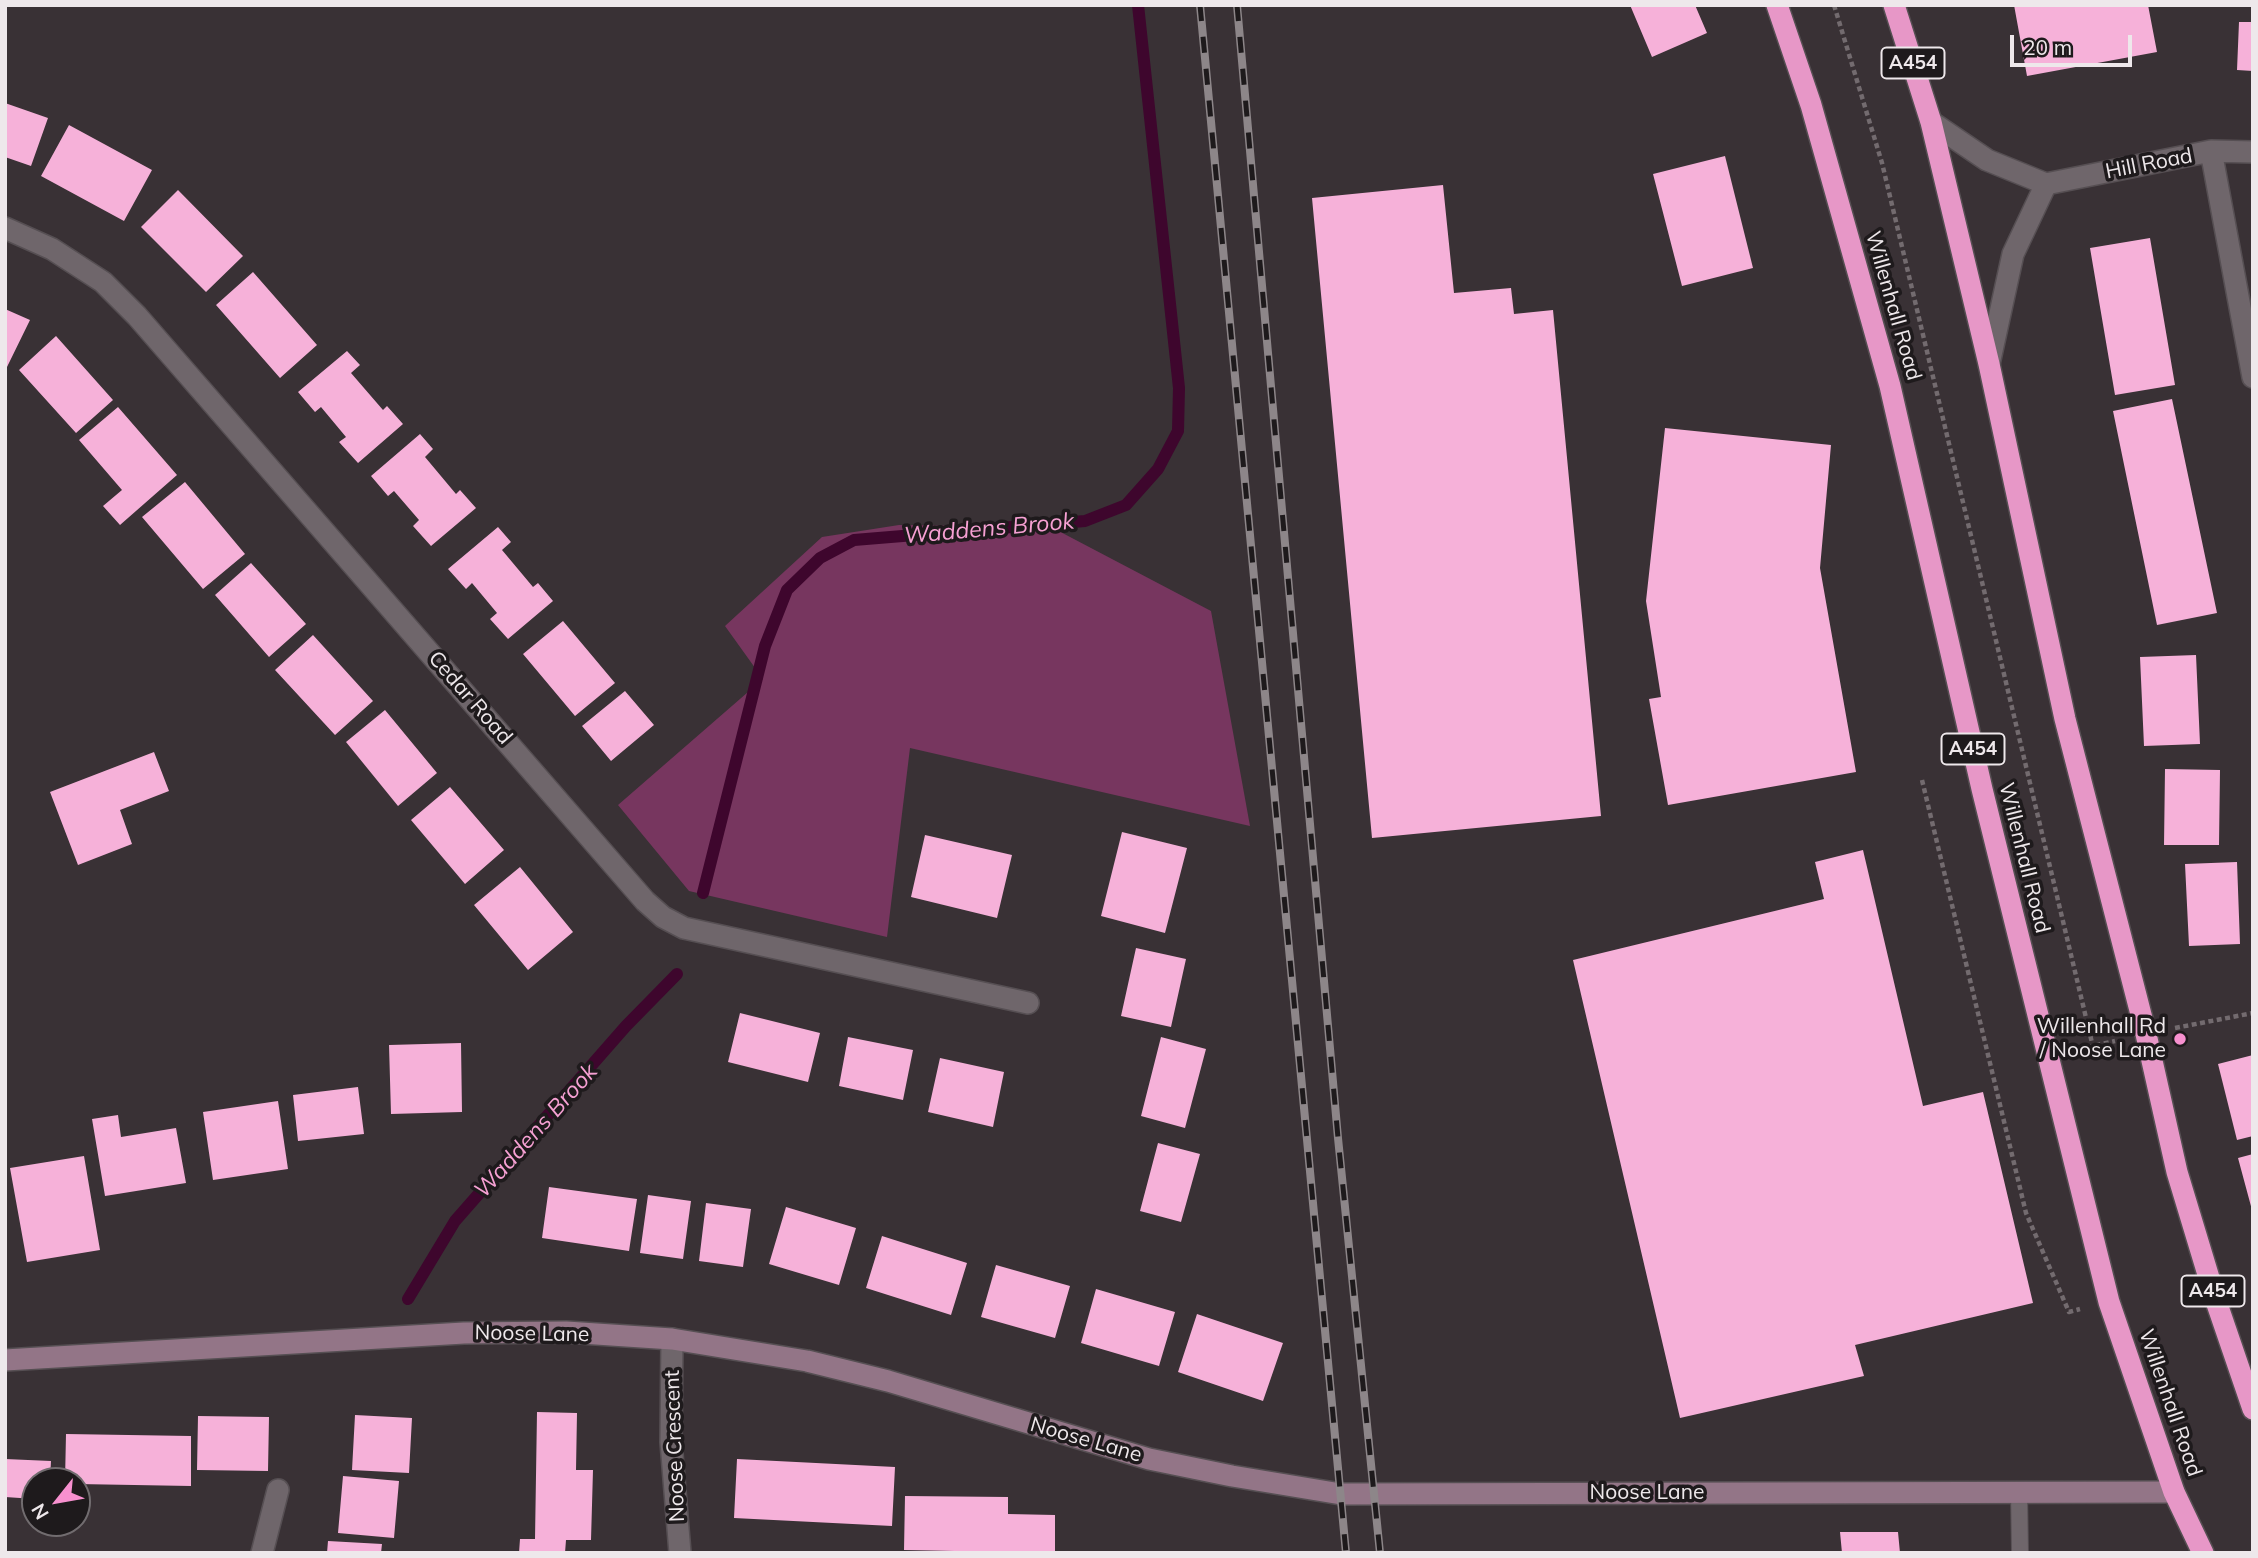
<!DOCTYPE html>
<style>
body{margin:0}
#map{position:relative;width:2258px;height:1558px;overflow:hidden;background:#393135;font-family:Mulish,sans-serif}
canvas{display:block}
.frame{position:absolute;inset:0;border:7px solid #eee8eb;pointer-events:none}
.north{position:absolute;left:21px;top:1467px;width:70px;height:70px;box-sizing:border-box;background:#1e1a1c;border:2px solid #716c6f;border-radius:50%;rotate:239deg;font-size:19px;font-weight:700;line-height:28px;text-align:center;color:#eee8eb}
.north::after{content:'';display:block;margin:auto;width:24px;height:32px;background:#f790cf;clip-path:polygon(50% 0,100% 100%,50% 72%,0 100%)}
.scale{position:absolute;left:2010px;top:35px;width:122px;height:32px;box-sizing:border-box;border:4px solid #eee8eb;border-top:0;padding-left:9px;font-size:21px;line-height:24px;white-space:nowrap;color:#eee8eb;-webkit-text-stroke:5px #1e1a1c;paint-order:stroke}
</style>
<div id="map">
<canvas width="2258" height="1558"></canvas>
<div class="frame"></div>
<div class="north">N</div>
<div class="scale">20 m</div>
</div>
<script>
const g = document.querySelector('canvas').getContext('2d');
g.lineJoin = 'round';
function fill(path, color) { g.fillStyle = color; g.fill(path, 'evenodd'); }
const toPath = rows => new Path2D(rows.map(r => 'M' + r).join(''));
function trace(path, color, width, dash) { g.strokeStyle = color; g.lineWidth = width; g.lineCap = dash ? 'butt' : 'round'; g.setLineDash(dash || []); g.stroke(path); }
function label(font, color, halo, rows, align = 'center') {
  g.font = font + ' Mulish,sans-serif'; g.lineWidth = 7; g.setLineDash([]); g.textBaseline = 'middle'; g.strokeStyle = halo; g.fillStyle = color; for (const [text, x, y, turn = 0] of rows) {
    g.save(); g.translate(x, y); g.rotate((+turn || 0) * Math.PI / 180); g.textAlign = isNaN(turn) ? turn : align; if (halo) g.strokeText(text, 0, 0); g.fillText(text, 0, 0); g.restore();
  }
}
fill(toPath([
 [899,525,1051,527,1211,611,1250,826,910,748,887,937,689,891,618,805,763,679,725,626,822,537]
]), '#77365f');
trace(toPath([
 [703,893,765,646,787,590,820,558,854,540,1085,521,1126,505,1158,469,1178,431,1179,388,1138,5],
 [408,1299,455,1221,626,1026,677,974]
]), '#3e062d', 12);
fill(toPath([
 [1630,5,1695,5,1707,33,1652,57],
 [2014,5,2148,5,2157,52,2027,76],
 [2239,22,2253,22,2253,71,2237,70],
 [5,103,48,118,31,166,5,157],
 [69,125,152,170,124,221,41,176],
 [1725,156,1753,268,1682,286,1653,174],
 [1443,185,1454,293,1511,288,1514,314,1553,310,1601,816,1372,838,1312,198],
 [178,190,243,256,206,292,141,227],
 [2150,238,2175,385,2115,395,2090,248],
 [253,272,317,345,280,378,216,305],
 [5,309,30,320,7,367,5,366],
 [56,336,113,400,76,433,19,370],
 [347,351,360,365,351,373,383,410,387,406,403,424,358,463,339,442,346,437,321,407,315,412,298,392],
 [2172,399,2217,613,2157,625,2113,411],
 [118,407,177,475,120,525,103,506,122,490,79,440],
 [1665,428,1831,445,1820,568,1856,772,1668,805,1649,699,1661,697,1646,601],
 [420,434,433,449,425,457,456,494,460,490,476,508,431,546,413,526,419,520,394,491,388,496,371,476],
 [185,482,245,554,203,589,142,517],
 [498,527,511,542,502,550,533,587,538,583,553,601,508,639,490,619,497,613,472,583,466,589,448,569],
 [251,563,306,624,269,657,215,595],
 [563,621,615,683,575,716,523,654],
 [313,635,373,701,335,735,275,670],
 [2196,655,2200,744,2144,746,2140,657],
 [625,691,654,725,611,761,582,726],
 [385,710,437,773,398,806,346,742],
 [154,752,169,791,120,810,132,844,78,865,50,792],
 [2165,769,2220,770,2219,845,2164,845],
 [450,787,504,850,465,884,411,820],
 [1122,832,1187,848,1165,933,1101,916],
 [925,835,1012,855,997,918,911,897],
 [1863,850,1923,1106,1983,1092,2033,1303,1855,1345,1864,1376,1680,1418,1573,960,1824,899,1815,862],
 [2237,862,2240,944,2189,946,2185,864],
 [520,867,573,932,528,970,474,905],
 [1136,948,1186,959,1171,1027,1121,1016],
 [740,1013,820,1033,808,1082,728,1062],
 [848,1037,913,1050,903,1100,839,1086],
 [1161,1037,1206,1049,1185,1128,1141,1116],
 [461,1043,462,1112,391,1114,389,1045],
 [2253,1055,2253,1136,2237,1140,2218,1064],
 [940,1058,1004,1072,993,1127,928,1112],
 [358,1087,364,1134,298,1141,293,1095],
 [278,1101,288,1169,213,1180,203,1112],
 [118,1115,121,1137,176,1128,186,1183,105,1196,92,1119],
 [1158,1143,1200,1154,1181,1222,1140,1211],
 [2253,1154,2253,1210,2252,1210,2238,1158],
 [84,1156,100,1250,27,1262,10,1168],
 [549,1187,637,1199,629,1251,542,1238],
 [648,1195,691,1201,683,1259,640,1253],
 [706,1203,751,1209,743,1267,699,1261],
 [786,1207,856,1228,839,1285,769,1264],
 [882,1236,967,1263,951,1315,866,1288],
 [996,1265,1070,1286,1055,1338,981,1317],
 [1096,1289,1175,1312,1159,1366,1081,1343],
 [1197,1314,1283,1343,1263,1401,1178,1372],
 [537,1412,577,1413,576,1470,593,1470,591,1540,566,1540,565,1553,519,1553,520,1539,535,1539],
 [355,1415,412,1418,409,1473,352,1470],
 [198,1416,269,1417,268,1471,197,1470],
 [66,1434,191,1436,191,1486,77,1484,77,1481,65,1481],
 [5,1459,51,1461,50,1481,35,1481,35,1499,5,1497],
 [737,1459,895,1467,892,1526,734,1518],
 [343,1476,399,1481,394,1538,338,1533],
 [905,1496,1008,1497,1008,1514,1055,1515,1055,1553,904,1550],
 [1840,1532,1898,1532,1900,1553,1842,1553],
 [328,1541,382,1544,381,1553,327,1553]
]), '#f6b1d9');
const lane = toPath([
 [2019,1492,2020,1553]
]);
const street = toPath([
 [1931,122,1987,160,2046,184,2211,151,2253,152],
 [2211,151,2253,377],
 [5,228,52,249,103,282,137,316,645,901,663,917,684,928,1028,1003],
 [1989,364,2013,254,2046,184],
 [672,1339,671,1442,680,1553],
 [262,1553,278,1490]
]);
const secondary = toPath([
 [5,1360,464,1333,566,1332,672,1339,807,1361,888,1381,1149,1459,1232,1476,1341,1494,2174,1492]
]);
const highway = toPath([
 [1777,5,1811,105,1890,386,1982,789,2109,1302,2174,1492,2203,1553],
 [1894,5,1931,122,1989,364,2065,719,2146,1034,2177,1172,2216,1301,2253,1409]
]);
trace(lane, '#564f53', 18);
trace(street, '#564f53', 24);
trace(secondary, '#564f53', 24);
trace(highway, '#564f53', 24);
trace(toPath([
 [1834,5,1882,163,2093,1047],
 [1922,780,2026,1213,2069,1312,2080,1309],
 [2175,1028,2253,1013],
 [2079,1049,2115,1041]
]), '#736b6f', 4.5, [5, 3.5]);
trace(lane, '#6f666b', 16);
trace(street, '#6f666b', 21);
trace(secondary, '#937587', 21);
trace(highway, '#e797c7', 21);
const rail = toPath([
 [1200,5,1346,1553],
 [1237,5,1338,1138,1380,1553]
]);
trace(rail, '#8d8689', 8);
trace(rail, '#1e1a1c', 5, [16]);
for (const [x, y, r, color] of [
 [2180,1039,7,"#f790cf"]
]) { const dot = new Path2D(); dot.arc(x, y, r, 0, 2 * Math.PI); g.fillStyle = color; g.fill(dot); trace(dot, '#1e1a1c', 2.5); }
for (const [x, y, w] of [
 [1913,63,63],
 [1973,749,63],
 [2213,1291,63]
]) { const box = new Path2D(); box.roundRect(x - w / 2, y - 15.5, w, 31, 5); g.fillStyle = '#1e1a1c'; g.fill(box); trace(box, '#eee8eb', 2); }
label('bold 19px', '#eee8eb', null, [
 ["A454",1913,63],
 ["A454",1973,749],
 ["A454",2213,1291]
]);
label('21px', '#eee8eb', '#1e1a1c', [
 ["Hill Road",2149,164,-11],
 ["Willenhall Road",1893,306,74],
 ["Cedar Road",470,698,49],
 ["Willenhall Road",2024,858,76],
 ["Noose Lane",532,1334,1],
 ["Willenhall Road",2170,1403,71],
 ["Noose Lane",1086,1440,16],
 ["Noose Crescent",675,1446,-92],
 ["Noose Lane",1647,1493]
]);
label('21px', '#eee8eb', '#1e1a1c', [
 ["Willenhall Rd",2166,1027],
 ["/ Noose Lane",2166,1051]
], 'right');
label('italic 23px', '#f6a0d3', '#1e1a1c', [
 ["Waddens Brook",989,529,-5],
 ["Waddens Brook",536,1131,-48]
]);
</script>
